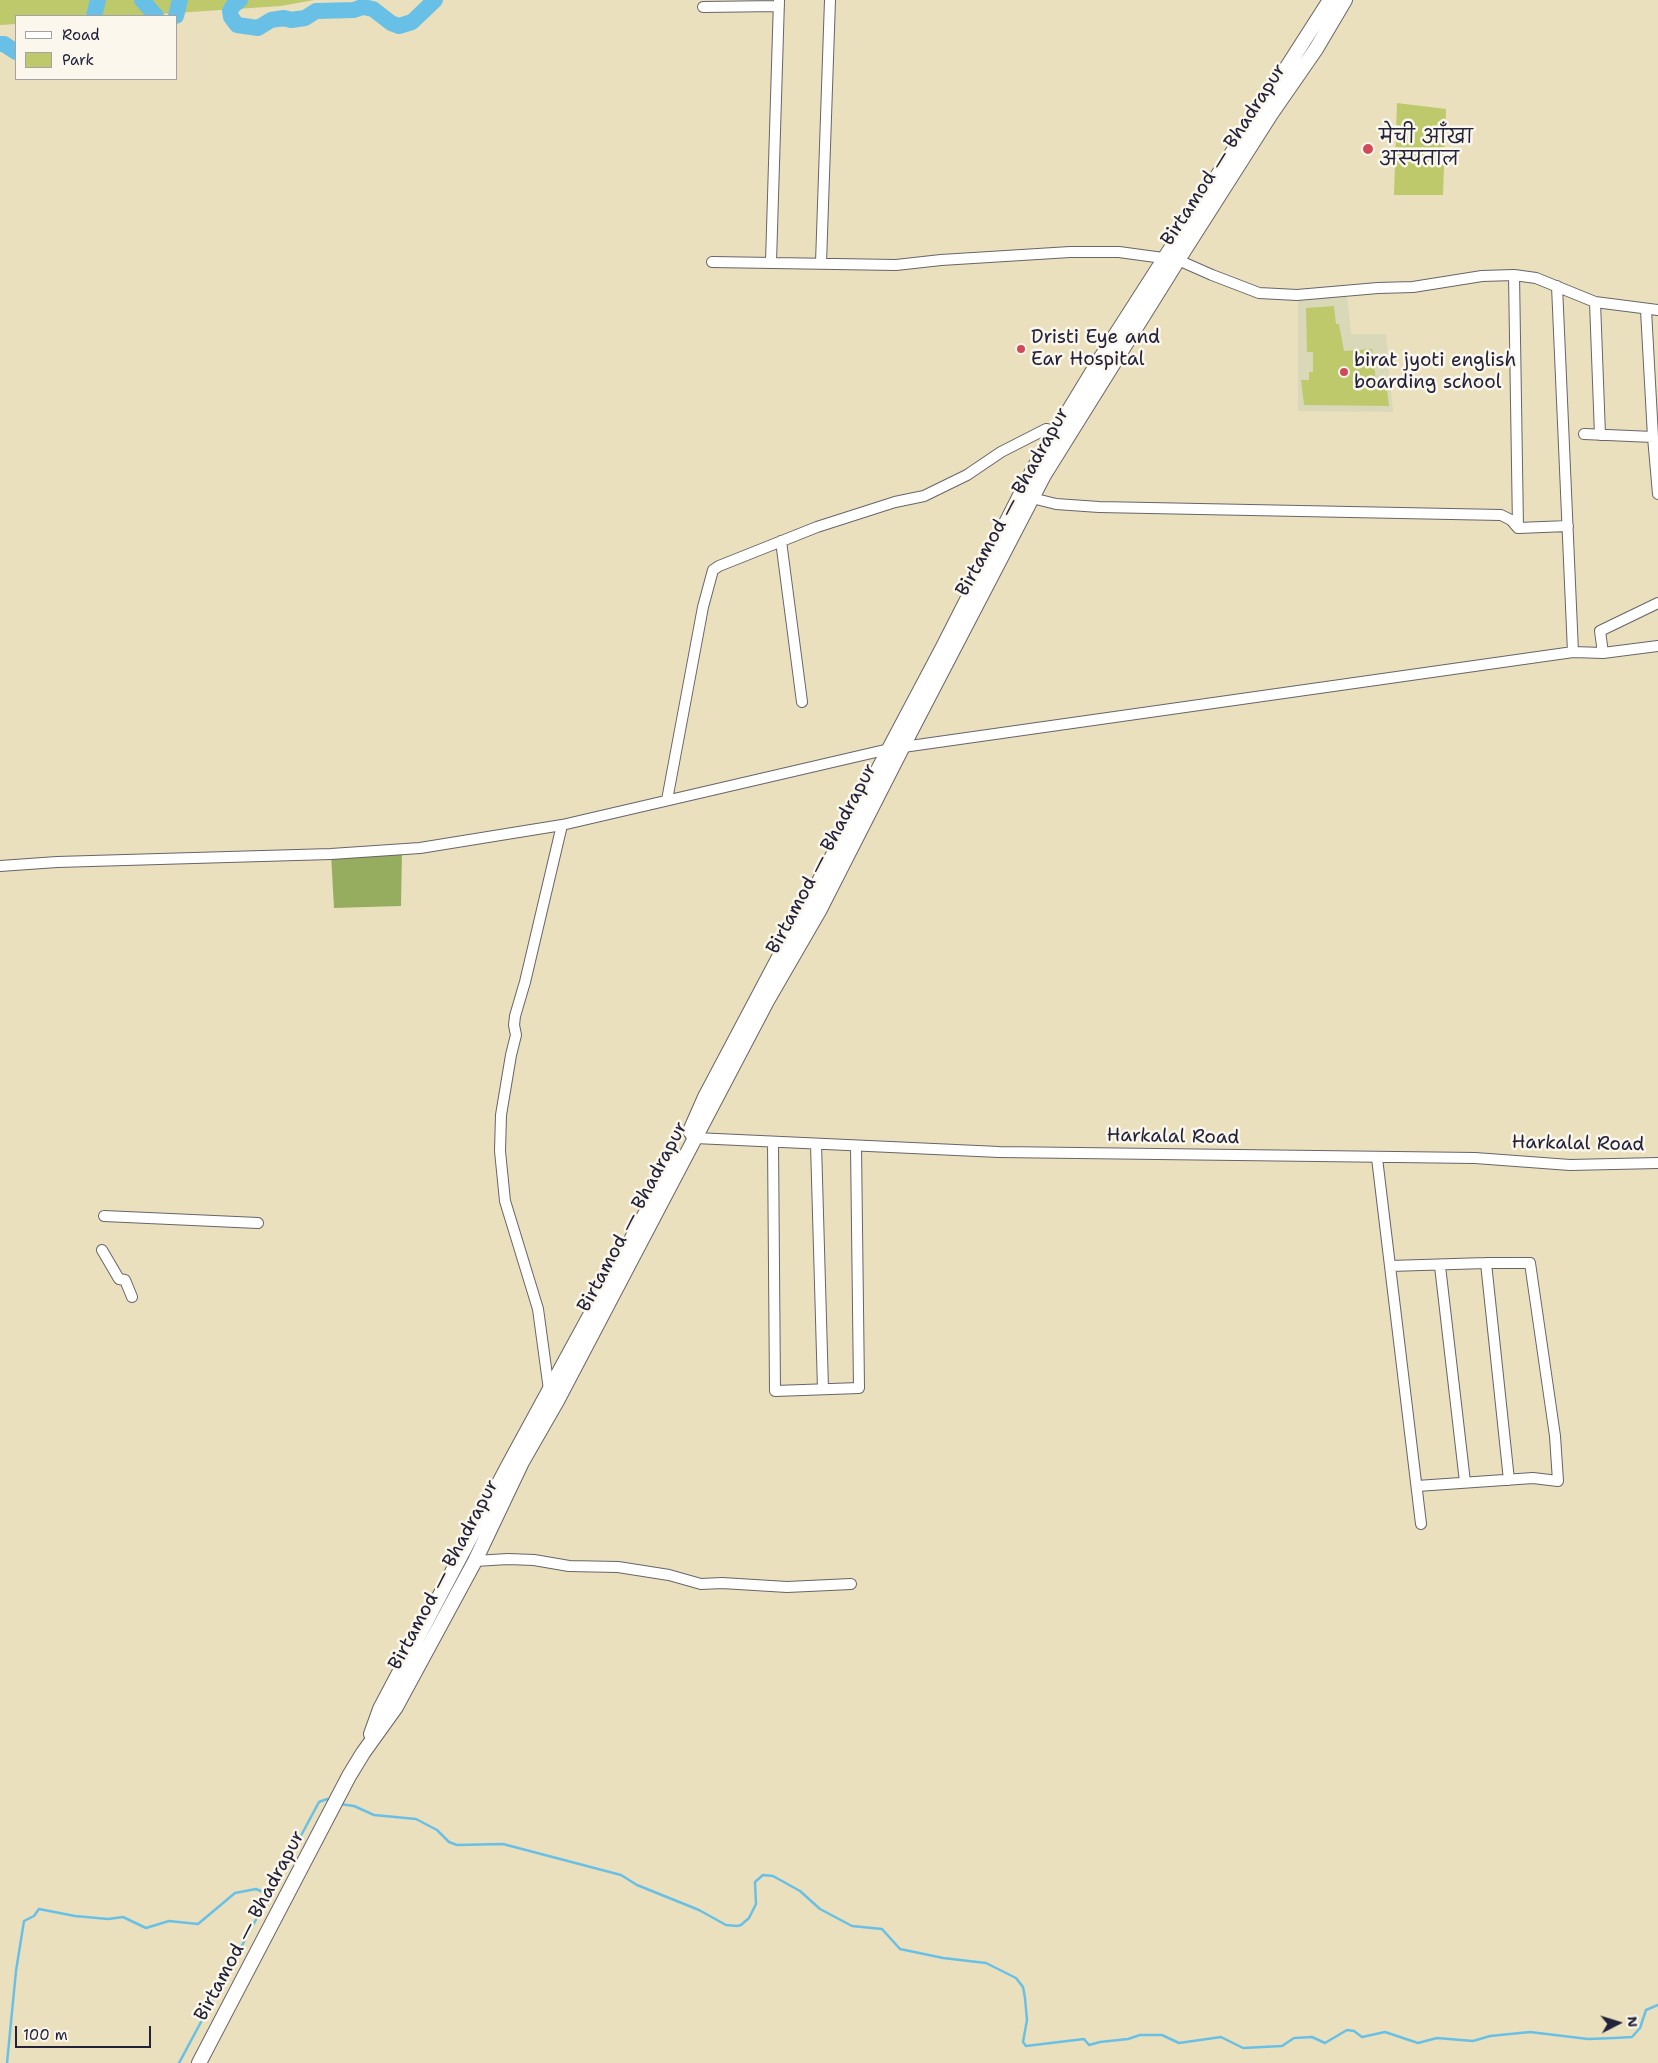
<!DOCTYPE html>
<meta charset="utf-8">
<style>
body{margin:0}
#map{position:relative;width:1658px;height:2063px;overflow:hidden;background:#eae0bd;font-family:"Shantell Sans",sans-serif}
canvas{display:block}
.legend{position:absolute;left:15px;top:15px;width:162px;height:65px;box-sizing:border-box;background:#fbf7ec;border:1px solid #a4a2a5;margin:0;padding:6px 9px;list-style:none;font-size:15px;color:#22223b}
.legend li{display:flex;align-items:center;gap:10px;height:25px}
.legend b{width:25px;border:1px solid #a4a2a5}
.north{position:absolute;left:1593px;top:1998px;width:50px;height:50px;-webkit-text-stroke:4px #fbf7ec;paint-order:stroke;rotate:85deg;font-size:14px;font-weight:700;line-height:20px;text-align:center;color:#22223b}
.north::after{content:'';display:block;margin:auto;width:18px;height:22px;background:#22223b;clip-path:polygon(50% 0,100% 100%,50% 72%,0 100%)}
.scale{position:absolute;left:15px;top:2026px;width:136px;height:22px;box-sizing:border-box;border:2px solid #22223b;border-top:0;padding-left:6px;font-size:15px;line-height:18px;white-space:nowrap;color:#22223b;-webkit-text-stroke:4px #fbf7ec;paint-order:stroke}
</style>
<div id="map">
<canvas width="1658" height="2063"></canvas>
<ul class="legend">
<li><b style="height:6px;background:#fff"></b>Road</li>
<li><b style="height:14px;background:#bdc96b"></b>Park</li>
</ul>
<div class="north">N</div>
<div class="scale">100 m</div>
</div>
<script>
const g = document.querySelector('canvas').getContext('2d');
g.lineJoin = 'round';
function fill(path, color) { g.fillStyle = color; g.fill(path, 'evenodd'); }
const toPath = rows => new Path2D(rows.map(r => 'M' + r).join(''));
function trace(path, color, width, dash) { g.strokeStyle = color; g.lineWidth = width; g.lineCap = dash ? 'butt' : 'round'; g.setLineDash(dash || []); g.stroke(path); }
function label(font, color, halo, rows, align = 'center') {
  g.font = font + ' "Shantell Sans","Playpen Sans Deva",sans-serif'; g.lineWidth = 5; g.setLineDash([]); g.textBaseline = 'middle'; g.strokeStyle = halo; g.fillStyle = color; for (const [text, x, y, turn = 0] of rows) {
    g.save(); g.translate(x, y); g.rotate((+turn || 0) * Math.PI / 180); g.textAlign = isNaN(turn) ? turn : align; if (halo) g.strokeText(text, 0, 0); g.fillText(text, 0, 0); g.restore();
  }
}
fill(toPath([
 [1346,285,1351,334,1386,334,1393,412,1298,411,1298,292]
]), '#d9d9b9');
fill(toPath([
 [0,0,314,0,281,6,130,16,16,16,16,24,0,25],
 [1397,103,1446,109,1443,195,1394,195],
 [1334,306,1336,324,1339,324,1344,351,1372,349,1376,381,1386,380,1389,406,1304,405,1301,380,1309,380,1309,372,1313,372,1313,352,1307,352,1306,308]
]), '#bdc96b');
fill(toPath([
 [402,851,401,906,334,908,331,854]
]), '#96ad5f');
trace(toPath([
 [340,1804,354,1806,374,1815,416,1819,437,1830,449,1842,457,1845,503,1844,621,1875,637,1885,699,1910,726,1925,737,1926,741,1925,749,1918,756,1904,755,1882,763,1875,773,1876,800,1891,820,1909,852,1926,882,1929,900,1949,943,1958,986,1963,1016,1978,1023,1987,1025,1998,1027,2020,1023,2042,1026,2046,1084,2039,1089,2045,1100,2042,1128,2039,1140,2035,1162,2035,1179,2043,1221,2037,1243,2048,1282,2046,1294,2038,1312,2037,1325,2043,1347,2030,1354,2031,1362,2037,1385,2032,1418,2043,1437,2038,1473,2041,1490,2036,1530,2032,1588,2039,1614,2038,1632,2037,1640,2028,1646,2010,1658,2005],
 [7,2063,16,1971,24,1921,34,1916,39,1909,75,1916,108,1919,123,1917,146,1928,169,1921,198,1924,235,1893,256,1889,270,1895],
 [179,2063,319,1802,327,1799,330,1800]
]), '#69c0e6', 2.5);
trace(toPath([
 [142,0,156,16],
 [240,0,233,6,230,11,231,17,237,25,258,28,271,20,284,18,291,20,305,18,316,11,354,10,362,7,373,9,391,23,399,26,412,22,435,0],
 [94,16,98,0],
 [176,16,180,0],
 [0,44,4,44,16,52]
]), '#69c0e6', 16);
const minor = toPath([
 [703,7,779,6],
 [712,262,896,265,941,260,1070,252,1119,252,1178,260,1212,275,1259,293,1297,295,1378,288,1413,287,1482,276,1514,275,1536,278,1595,302,1658,310],
 [771,262,779,0],
 [821,263,830,0],
 [1557,286,1573,652],
 [1595,302,1600,435],
 [1584,434,1653,437,1646,310],
 [1653,437,1658,494],
 [1032,498,1056,504,1099,507,1501,515,1511,520,1518,528,1514,275],
 [1518,528,1568,526],
 [781,541,802,702],
 [1603,653,1600,631,1658,603],
 [667,800,703,607,713,570,719,566,817,527,895,502,924,496,967,475,1001,452,1046,429,1057,431],
 [0,866,57,862,331,854,420,848,562,825,889,749,1573,652,1603,653,1658,646],
 [691,1136,695,1138,999,1152,1475,1158,1570,1165,1658,1163],
 [773,1142,775,1391,859,1388,856,1146],
 [816,1144,823,1389],
 [1377,1158,1421,1524],
 [104,1216,258,1223],
 [102,1250,119,1279,125,1280,132,1297],
 [1486,1263,1509,1480],
 [1390,1266,1486,1263,1530,1263,1555,1436,1558,1481,1533,1478,1417,1486],
 [1440,1266,1465,1482],
 [549,1390,538,1309,505,1201,500,1151,501,1115,511,1055,516,1035,514,1025,515,1016,525,982,562,825],
 [475,1561,508,1559,534,1560,569,1566,618,1567,669,1575,701,1584,722,1583,787,1587,851,1584]
]);
const major = toPath([
 [690,1131,705,1097,943,647,1034,468,1102,356,1330,0],
 [371,1734,380,1709,508,1466,674,1161],
 [199,2063,349,1776,363,1753,396,1707,475,1561,522,1462,557,1401,767,1001,819,911,902,748,1044,475,1178,260,1271,114,1316,49,1345,0]
]);
trace(minor, '#686468', 12);
trace(major, '#686468', 16);
trace(minor, '#fff', 10);
trace(major, '#fff', 14);
for (const [x, y, r, color] of [
 [1368,149,6,"#d1495b"],
 [1021,349,5,"#d1495b"],
 [1344,372,5,"#d1495b"]
]) { const dot = new Path2D(); dot.arc(x, y, r, 0, 2 * Math.PI); g.fillStyle = color; g.fill(dot); trace(dot, '#fbf7ec', 2); }
label('19px', '#22223b', '#fbf7ec', [
 ["मेची आँखा",1379,138],
 ["अस्पताल",1379,160],
 ["Dristi Eye and",1031,338],
 ["Ear Hospital",1031,360],
 ["birat jyoti english",1354,361],
 ["boarding school",1354,383]
], 'left');
label('19px', '#22223b', '#fbf7ec', [
 ["Birtamod — Bhadrapur",1224,155,-57],
 ["Birtamod — Bhadrapur",1013,502,-61],
 ["Birtamod — Bhadrapur",822,859,-62],
 ["Harkalal Road",1173,1137,1],
 ["Harkalal Road",1578,1144,1],
 ["Birtamod — Bhadrapur",633,1217,-62],
 ["Birtamod — Bhadrapur",444,1575,-62],
 ["Birtamod — Bhadrapur",250,1926,-62]
]);
</script>
